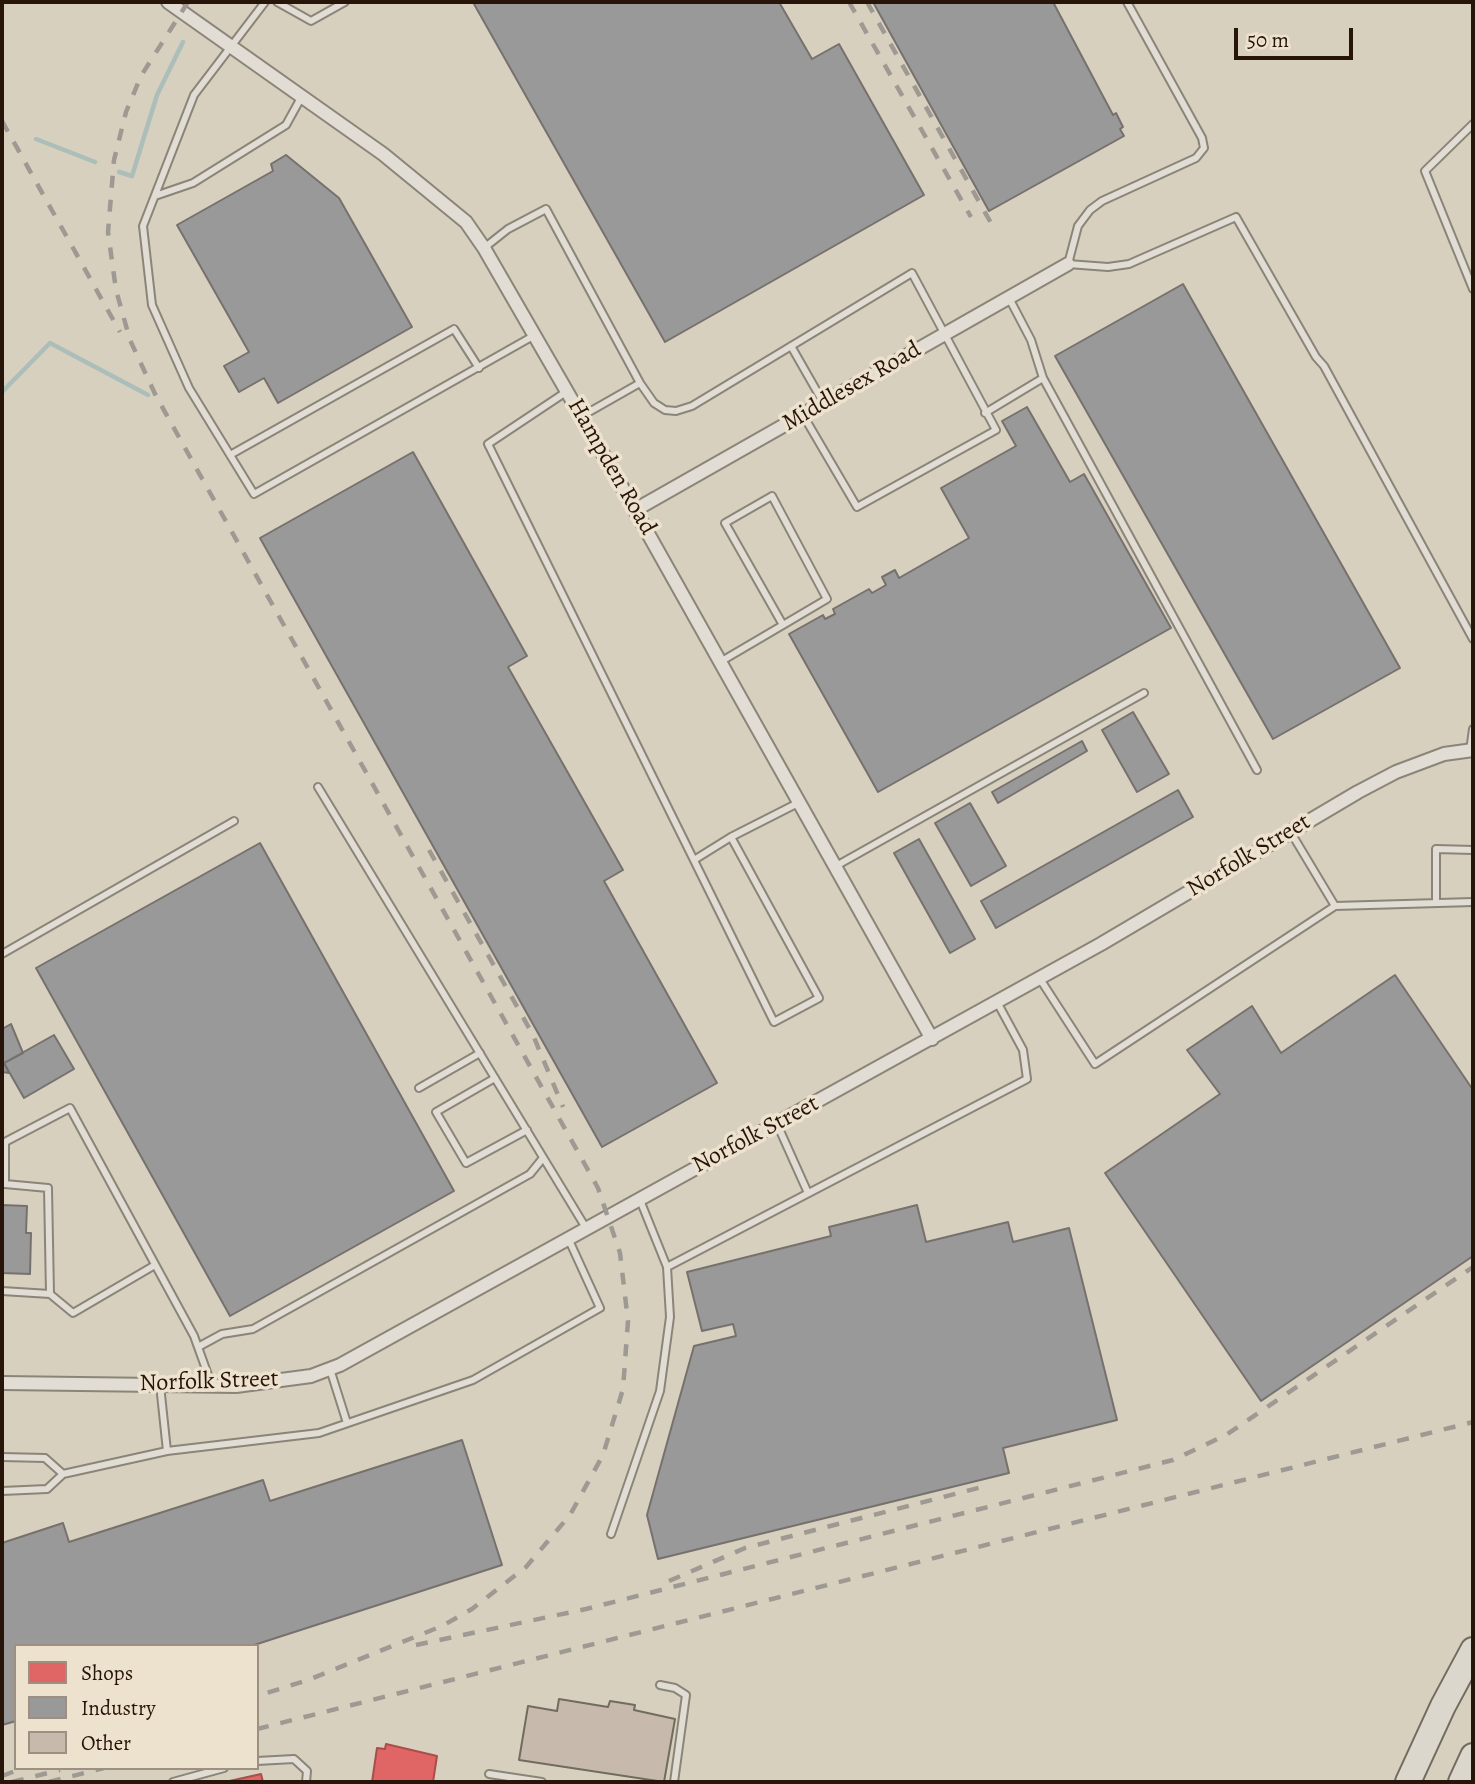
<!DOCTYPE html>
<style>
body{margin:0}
#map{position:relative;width:1475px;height:1784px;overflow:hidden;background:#d8d0be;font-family:Alegreya,serif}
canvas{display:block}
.frame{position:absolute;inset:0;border:4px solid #28150a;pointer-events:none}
.legend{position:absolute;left:14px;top:1644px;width:245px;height:126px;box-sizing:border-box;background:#ede2ce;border:2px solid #9e9080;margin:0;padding:9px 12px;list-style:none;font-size:21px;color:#28150a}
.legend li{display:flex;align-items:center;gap:14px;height:35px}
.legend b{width:35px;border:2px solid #9e9080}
.scale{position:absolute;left:1234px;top:28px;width:119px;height:32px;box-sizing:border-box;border:4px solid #28150a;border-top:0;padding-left:9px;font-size:21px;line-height:24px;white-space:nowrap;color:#28150a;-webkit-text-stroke:5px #ede2ce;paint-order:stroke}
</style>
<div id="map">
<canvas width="1475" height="1784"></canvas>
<div class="frame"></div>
<ul class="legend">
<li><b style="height:19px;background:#e06666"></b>Shops</li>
<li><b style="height:19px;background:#999"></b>Industry</li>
<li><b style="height:19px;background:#c7b9ab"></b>Other</li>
</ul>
<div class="scale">50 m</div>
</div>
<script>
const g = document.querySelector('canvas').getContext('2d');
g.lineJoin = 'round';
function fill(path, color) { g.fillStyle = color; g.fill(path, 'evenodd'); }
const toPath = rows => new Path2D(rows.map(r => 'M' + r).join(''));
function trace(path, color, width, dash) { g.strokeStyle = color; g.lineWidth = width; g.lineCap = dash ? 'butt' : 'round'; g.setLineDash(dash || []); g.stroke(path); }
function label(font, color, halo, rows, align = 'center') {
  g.font = font + ' Alegreya,serif'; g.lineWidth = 7; g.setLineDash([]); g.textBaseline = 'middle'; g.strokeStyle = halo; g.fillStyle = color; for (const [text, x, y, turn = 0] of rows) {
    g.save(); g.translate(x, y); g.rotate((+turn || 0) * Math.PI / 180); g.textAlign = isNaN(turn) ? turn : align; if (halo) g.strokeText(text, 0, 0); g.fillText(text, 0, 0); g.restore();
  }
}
const shops = toPath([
 [386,1744,437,1756,433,1782,372,1782,377,1748,385,1749,386,1744],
 [261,1774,263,1782,225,1782,261,1774]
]);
fill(shops, '#e06666');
trace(shops, '#a94e4a', 2);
const industry = toPath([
 [478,2,779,2,812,59,839,44,924,195,665,342,474,4,478,2],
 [873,2,1053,2,1113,115,1116,113,1123,127,1120,129,1124,136,989,211,873,2],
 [286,155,339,198,412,327,278,403,264,378,239,392,224,366,249,352,177,225,273,171,271,164,286,155],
 [1183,284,1400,668,1273,739,1055,356,1183,284],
 [1027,407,1070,482,1084,474,1171,628,878,792,789,634,823,615,825,619,835,614,833,609,869,589,872,593,886,585,882,577,895,570,899,578,969,538,941,488,1016,446,1002,421,1027,407],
 [413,452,527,656,508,667,623,870,604,881,717,1083,602,1147,260,538,413,452],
 [1133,712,1169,774,1137,792,1102,730,1133,712],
 [1082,741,1087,751,998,803,992,792,1082,741],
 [1178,790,1193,817,996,928,981,901,1178,790],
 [970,803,1006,866,971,886,935,823,970,803],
 [919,839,975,939,950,953,894,853,919,839],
 [260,843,454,1191,230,1316,36,968,260,843],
 [1395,975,1473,1090,1473,1256,1261,1401,1105,1173,1220,1094,1187,1050,1252,1006,1281,1053,1395,975],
 [11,1024,23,1053,4,1063,9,1073,2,1072,2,1029,11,1024],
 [54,1035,74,1069,24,1098,4,1063,54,1035],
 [2,1205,27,1206,26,1233,31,1233,30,1274,2,1273,2,1205],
 [917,1205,926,1242,1008,1222,1013,1242,1069,1228,1117,1420,1003,1448,1009,1473,658,1559,647,1515,694,1346,736,1336,733,1324,702,1331,687,1272,831,1236,829,1227,917,1205],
 [462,1440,502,1565,251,1646,16,1646,16,1721,2,1725,2,1543,63,1523,69,1542,263,1480,270,1501,462,1440]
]);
fill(industry, '#999');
trace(industry, '#77716e', 2);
trace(toPath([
 [36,139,95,162],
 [119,172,132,176,157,95,183,42],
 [2,392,50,343,148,395]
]), '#acbeb9', 4.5);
const building = toPath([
 [559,1699,608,1707,610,1701,635,1705,634,1710,675,1719,664,1782,519,1760,528,1706,557,1711,559,1699]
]);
fill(building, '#c7b9ab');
trace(building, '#726b60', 2);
const lane = toPath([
 [265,2,194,95,143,226,152,305,189,388,254,494,535,335],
 [277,2,311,21,345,2],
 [1127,2,1202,138,1204,148,1196,158,1102,201,1090,210,1078,226,1068,264,1108,267,1129,264,1236,217,1316,357,1324,366,1473,639],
 [1473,124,1425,171,1473,289],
 [155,196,193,183,286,125,302,96],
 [484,248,508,229,546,209,640,383,654,403,665,410,676,411,692,406,912,273,996,430,857,507,803,415],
 [791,346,823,402],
 [1043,378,1257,770],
 [566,392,488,444,774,1022,819,998,731,837,798,803],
 [985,413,1043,378,1031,340,1009,298],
 [582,416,640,383],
 [230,455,454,329,479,368],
 [720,662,783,625,827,599,772,496,725,523,783,625],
 [1470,751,1473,729],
 [318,787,586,1228],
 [694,860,731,837],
 [836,866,1144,693],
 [1436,901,1436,849,1473,850],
 [1335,906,1473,902],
 [2,954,234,821],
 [1040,979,1095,1064,1335,906,1290,831],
 [495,1078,436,1112,466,1163,527,1130],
 [419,1088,480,1053],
 [777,1124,808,1193],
 [640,1200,667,1267,1027,1079,1023,1050,997,1002],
 [2,1291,50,1294,48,1188,5,1184,5,1142,70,1108,194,1336,212,1386],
 [50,1294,73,1313,155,1265],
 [198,1347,222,1334,253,1329,530,1174,543,1158],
 [330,1369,347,1423],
 [160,1385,167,1451,319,1433,473,1380,600,1308,568,1238],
 [2,1457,45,1458,63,1474],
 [2,1491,47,1489,63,1474,167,1451],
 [611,1534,660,1391,670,1317,667,1267],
 [660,1685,675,1688,686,1695,674,1782],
 [257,1761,294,1759,307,1771,306,1782],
 [489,1774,542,1782],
 [173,1782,224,1768]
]);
const street = toPath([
 [168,2,383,154,466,222,484,248,618,480,932,1039],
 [635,510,1068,264],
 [2,1383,236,1386,311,1376,340,1365,1101,944,1358,792,1396,772,1444,754,1473,750]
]);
const highway = toPath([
 [1408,1782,1443,1706,1473,1650],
 [1461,1782,1473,1756]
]);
trace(lane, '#8b8478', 10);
trace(street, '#8b8478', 16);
trace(highway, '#726b60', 28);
trace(lane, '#e1ddd4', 6);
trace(street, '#e1ddd4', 12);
trace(highway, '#dcd7cc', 24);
trace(toPath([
 [188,2,141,76,126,112,114,160,108,232,116,290,130,340,156,396,598,1188,620,1253,628,1321,623,1389,603,1455,570,1515,526,1567,472,1609,442,1626,308,1680,257,1696],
 [849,2,971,217],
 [867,2,991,223],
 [2,121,120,332],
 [429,850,533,1035,563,1107],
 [669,1581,745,1548,982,1487],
 [416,1645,586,1609,1173,1460,1226,1435,1473,1267],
 [257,1729,1473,1422],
 [2,1776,23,1768],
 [12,1782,60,1770],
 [49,1782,104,1768]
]), '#9e9992', 4.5, [12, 12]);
label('24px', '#28150a', '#ede2ce', [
 ["Middlesex Road",852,387,-30],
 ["Hampden Road",611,467,60],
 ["Norfolk Street",1249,856,-31],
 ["Norfolk Street",756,1135,-28],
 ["Norfolk Street",209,1382,-2]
]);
</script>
